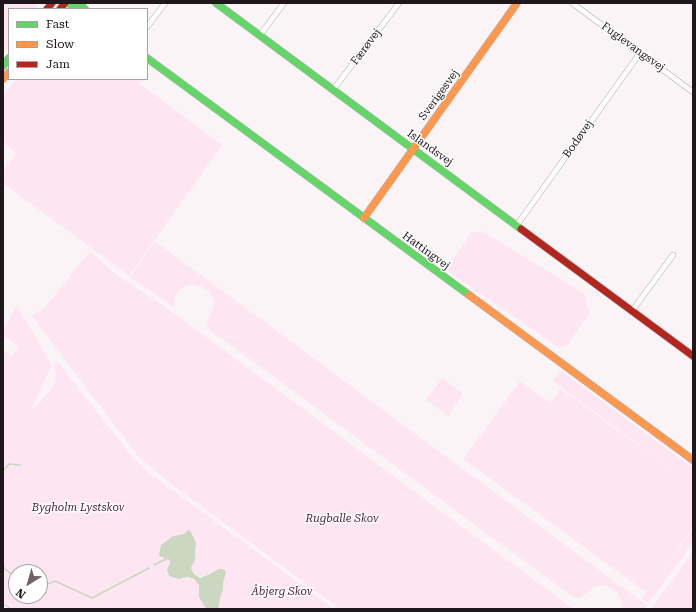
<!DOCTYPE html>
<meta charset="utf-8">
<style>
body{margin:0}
#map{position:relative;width:696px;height:612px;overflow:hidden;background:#faf4f7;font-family:"Roboto Serif",serif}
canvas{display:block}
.frame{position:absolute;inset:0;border:4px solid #1f171c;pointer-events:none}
.legend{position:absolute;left:8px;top:8px;width:140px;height:72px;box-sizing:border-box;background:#fff;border:1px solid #a5a2a4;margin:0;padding:5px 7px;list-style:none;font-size:12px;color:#1f171c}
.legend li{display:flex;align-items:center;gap:8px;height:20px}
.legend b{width:20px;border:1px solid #a5a2a4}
.north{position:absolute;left:8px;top:564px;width:40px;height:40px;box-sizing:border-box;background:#fff;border:1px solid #a5a2a4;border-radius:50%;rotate:217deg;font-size:11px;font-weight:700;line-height:16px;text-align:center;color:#1f171c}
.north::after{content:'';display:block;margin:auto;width:14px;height:18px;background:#6c6469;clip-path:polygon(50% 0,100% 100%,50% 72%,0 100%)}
</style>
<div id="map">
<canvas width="696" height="612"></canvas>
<div class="frame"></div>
<ul class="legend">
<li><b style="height:5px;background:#63d668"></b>Fast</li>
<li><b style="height:5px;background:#ff974d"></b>Slow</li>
<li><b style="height:5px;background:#b3261e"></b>Jam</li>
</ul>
<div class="north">N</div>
</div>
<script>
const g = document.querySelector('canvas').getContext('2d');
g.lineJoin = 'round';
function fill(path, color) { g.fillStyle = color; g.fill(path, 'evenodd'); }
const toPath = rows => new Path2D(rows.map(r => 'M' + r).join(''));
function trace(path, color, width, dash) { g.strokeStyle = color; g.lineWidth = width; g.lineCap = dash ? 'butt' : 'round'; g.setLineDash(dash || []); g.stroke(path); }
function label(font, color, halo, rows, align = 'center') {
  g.font = font + ' "Roboto Serif",serif'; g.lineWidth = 3; g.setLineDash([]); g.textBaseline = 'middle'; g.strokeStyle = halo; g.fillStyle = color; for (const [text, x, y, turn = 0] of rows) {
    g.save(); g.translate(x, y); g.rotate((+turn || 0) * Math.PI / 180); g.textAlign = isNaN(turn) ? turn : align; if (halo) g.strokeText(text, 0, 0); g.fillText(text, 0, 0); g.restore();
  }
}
fill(toPath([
 [3,3,35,3,35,9,9,9,9,47,3,55],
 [17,79,141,79,139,83,222,145,129,276,3,183,3,171,16,153,3,142,3,95],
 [482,231,585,294,587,306,591,311,568,344,560,348,446,270,471,233],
 [155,241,648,606,646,609,621,609,621,600,618,594,613,589,606,586,598,586,592,589,580,598,573,597,210,330,207,324,208,319,212,311,214,303,211,293,202,287,193,284,184,286,178,292,174,300,175,308,130,277],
 [90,251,120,278,128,282,178,316,573,609,340,609,171,484,138,456,32,316,46,306],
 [17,306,52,365,30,412,48,393,56,381,55,364,58,362,133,458,148,472,334,609,217,609,219,607,220,598,223,590,223,583,226,572,215,571,203,577,197,576,191,568,195,560,196,549,185,534,173,536,161,545,162,558,168,558,170,560,170,563,167,570,179,579,192,578,197,582,199,585,199,597,208,609,3,609,3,350,12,356,18,347,3,335,3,329],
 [16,572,40,572,40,596,16,596],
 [561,371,693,468,693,527,659,574,693,529,693,543,648,603,641,599,646,592,463,459,520,381,550,403,561,389,692,484,553,381],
 [442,378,463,394,448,416,426,400],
 [693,552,693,609,651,609]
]), '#fde6f2');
fill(toPath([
 [188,530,190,531,196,542,195,560,191,568,194,574,200,578,208,575,219,569,223,569,226,572,223,583,223,590,220,598,219,607,217,609,208,609,205,607,199,597,199,585,194,579,188,577,179,579,169,576,167,570,170,563,170,560,159,556,161,545,173,536,184,534]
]), '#cbd7c0');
trace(toPath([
 [3,471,9,464,20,465],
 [3,565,4,568,16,578],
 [154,565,168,558],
 [40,587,55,581,92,598,149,568]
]), '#cbd7c0', 1.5);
const street = toPath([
 [572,3,693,92],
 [147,27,165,3],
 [260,35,284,3],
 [333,90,399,3],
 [517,225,640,53],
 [632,311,673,255],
 [3,607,6,609]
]);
const fast = toPath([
 [68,3,77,9],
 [79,3,85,9],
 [216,3,521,229],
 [147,58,469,295],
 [3,66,9,58]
]);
const slow = toPath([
 [3,79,9,72],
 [364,218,517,3],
 [469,295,693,460]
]);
const jam = toPath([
 [47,9,52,3],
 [60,9,65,3],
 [521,229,693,356]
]);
trace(street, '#b1abae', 6);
trace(fast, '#b1abae', 8);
trace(slow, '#b1abae', 8);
trace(jam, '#b1abae', 8);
trace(street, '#fefdfe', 5);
trace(fast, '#63d668', 7);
trace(slow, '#ff974d', 7);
trace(jam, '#b3261e', 7);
label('11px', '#1f171c', '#fff', [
 ["Færøvej",366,47,-53],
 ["Fuglevangsvej",633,47,36],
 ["Sverigesvej",439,95,-54],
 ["Bodøvej",578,139,-55],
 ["Islandsvej",430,148,36],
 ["Hattingvej",426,251,36]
]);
label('italic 11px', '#51223f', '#fff', [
 ["Bygholm Lystskov",78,508],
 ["Rugballe Skov",342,519],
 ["Åbjerg Skov",282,592]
]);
</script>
